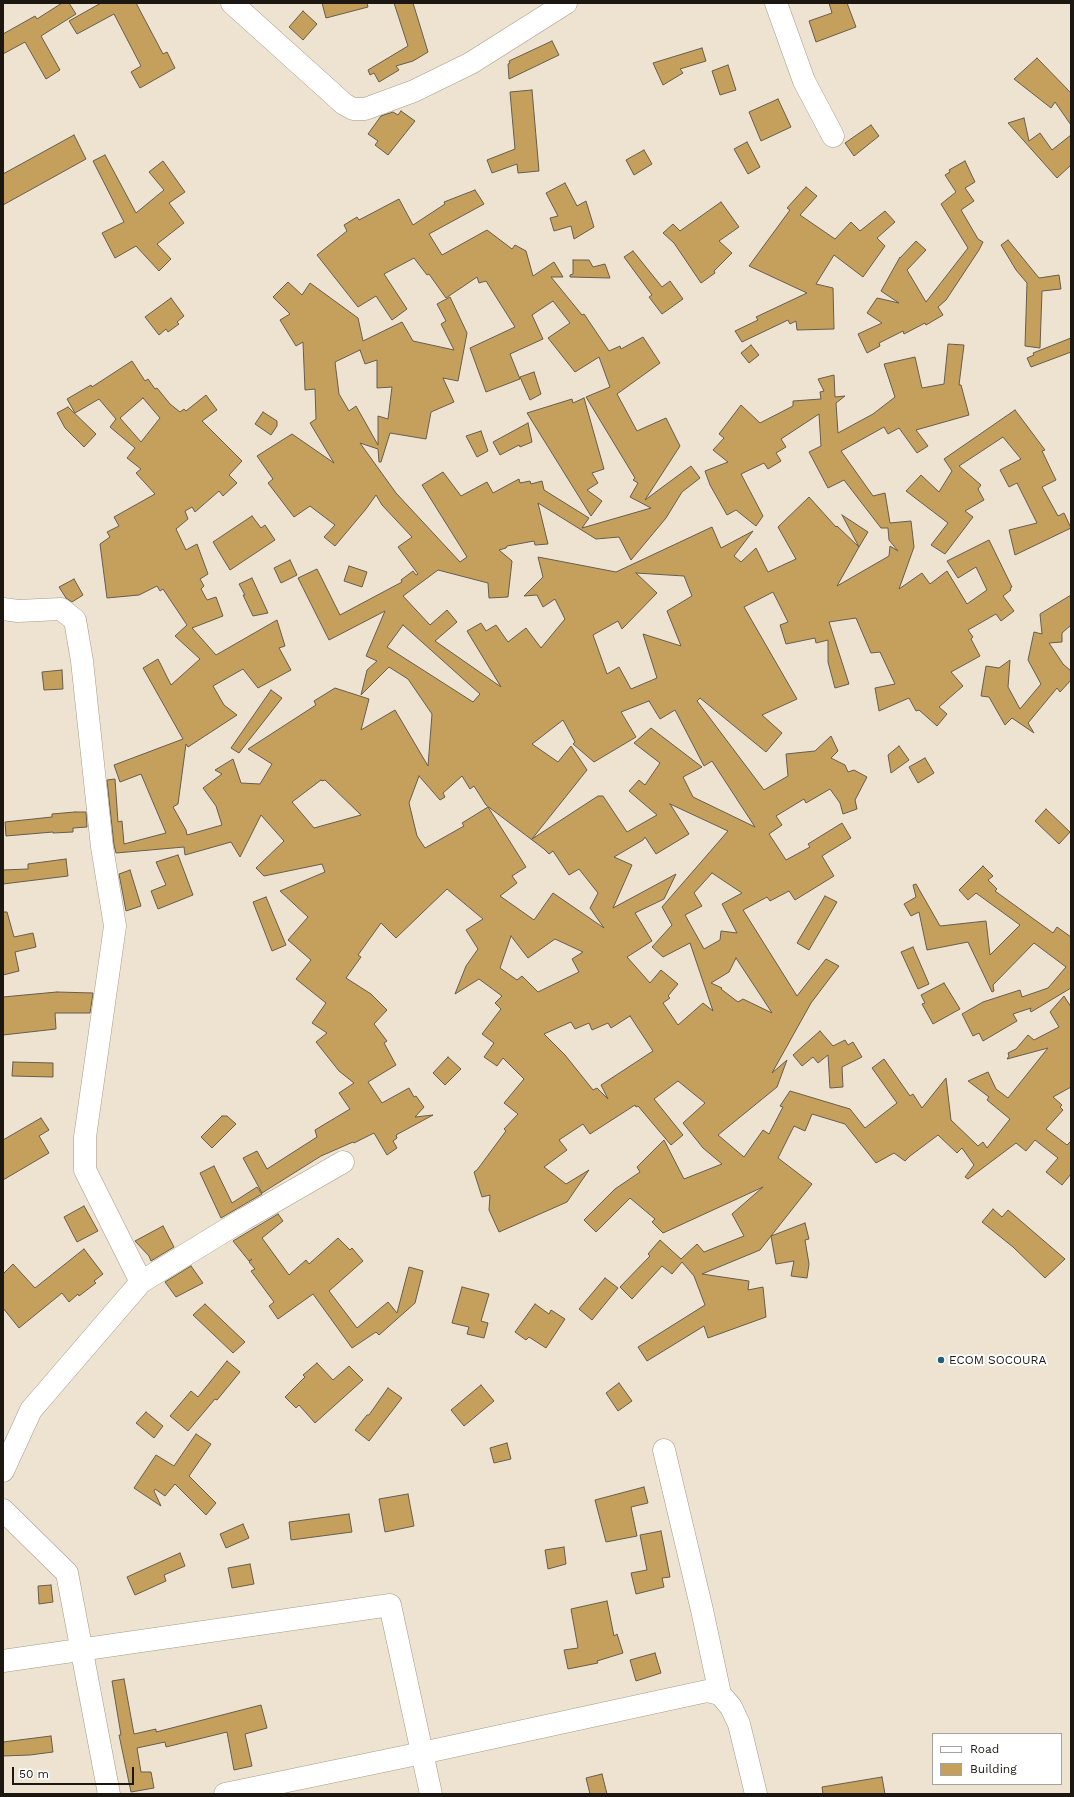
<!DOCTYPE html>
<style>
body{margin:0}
#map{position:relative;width:1074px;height:1797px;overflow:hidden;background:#eee3d0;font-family:"Work Sans",sans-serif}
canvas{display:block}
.frame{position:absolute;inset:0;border:4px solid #1c1811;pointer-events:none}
.legend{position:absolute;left:932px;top:1733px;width:130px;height:52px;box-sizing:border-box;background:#fff;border:1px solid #a4a3a0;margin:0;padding:5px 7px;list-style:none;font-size:12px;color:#1c1811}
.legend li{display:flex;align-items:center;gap:8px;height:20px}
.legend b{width:20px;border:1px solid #a4a3a0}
.scale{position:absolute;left:12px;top:1767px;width:122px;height:18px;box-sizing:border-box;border:2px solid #1c1811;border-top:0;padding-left:5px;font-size:12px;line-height:14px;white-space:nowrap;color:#1c1811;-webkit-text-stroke:3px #fff;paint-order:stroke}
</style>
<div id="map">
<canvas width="1074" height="1797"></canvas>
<div class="frame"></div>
<ul class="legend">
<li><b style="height:5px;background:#fff"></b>Road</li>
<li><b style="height:11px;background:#c5a05d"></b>Building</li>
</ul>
<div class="scale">50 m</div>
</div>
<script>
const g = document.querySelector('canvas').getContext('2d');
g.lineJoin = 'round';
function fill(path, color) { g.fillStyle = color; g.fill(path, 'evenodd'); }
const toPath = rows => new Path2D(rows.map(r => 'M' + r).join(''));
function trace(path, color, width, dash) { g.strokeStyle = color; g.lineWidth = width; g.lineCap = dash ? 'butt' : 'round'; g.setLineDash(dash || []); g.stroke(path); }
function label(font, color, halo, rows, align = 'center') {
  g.font = font + ' "Work Sans",sans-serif'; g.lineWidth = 4; g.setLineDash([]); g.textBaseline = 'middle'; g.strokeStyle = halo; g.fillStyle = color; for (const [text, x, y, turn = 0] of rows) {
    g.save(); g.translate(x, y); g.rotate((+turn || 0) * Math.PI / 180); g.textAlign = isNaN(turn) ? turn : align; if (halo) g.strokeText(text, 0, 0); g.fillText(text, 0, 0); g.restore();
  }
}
const building = toPath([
 [62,3,69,3,76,14,41,36,60,70,46,79,25,42,3,54,3,34,35,16,37,19,62,3],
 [101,3,136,3,163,54,167,52,175,68,140,88,131,72,141,66,114,14,77,34,69,21,101,3],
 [322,3,367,3,368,7,326,18,322,3],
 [394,3,413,3,428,52,413,61,396,66,399,70,379,82,374,73,370,75,368,70,408,46,394,3],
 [829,3,847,3,856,27,816,42,809,21,832,13,829,3],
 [303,11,317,24,303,40,289,27,303,11],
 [552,41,559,55,509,79,508,64,510,63,509,61,552,41],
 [702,48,706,61,680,69,683,73,663,85,653,63,702,48],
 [1037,58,1071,93,1071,125,1055,102,1051,108,1014,79,1037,58],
 [728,65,736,90,720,95,712,71,728,65],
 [532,90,539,171,518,173,517,164,492,173,487,160,515,149,510,92,532,90],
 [778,99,791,127,761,141,749,112,778,99],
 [401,111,415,121,388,155,375,145,378,141,368,134,381,116,393,112,398,115,401,111],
 [1024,118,1029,141,1040,133,1052,150,1071,135,1071,165,1057,178,1008,123,1024,118],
 [871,125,879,136,854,156,845,143,871,125],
 [74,135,86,159,3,205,3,174,74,135],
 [747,142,760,167,748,174,734,149,747,142],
 [644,150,652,164,634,175,626,160,644,150],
 [105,155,136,213,164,190,149,172,163,161,185,192,169,203,184,223,157,244,171,259,159,271,136,246,115,258,102,233,124,222,93,161,105,155],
 [965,161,975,182,965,188,974,201,961,210,978,239,983,242,979,250,946,300,938,307,943,315,926,325,925,323,904,334,903,331,879,343,880,346,867,353,858,334,882,323,867,313,877,298,899,303,881,291,900,257,900,258,916,241,926,250,907,270,926,302,968,248,941,204,956,192,945,175,950,172,949,170,965,161],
 [565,183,577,206,586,201,594,227,574,239,571,226,554,231,550,218,558,216,546,193,565,183],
 [806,187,817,196,800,215,835,239,851,222,860,231,885,211,895,222,877,238,885,246,863,277,834,255,816,284,833,288,834,329,797,330,796,321,790,324,788,320,742,342,735,331,758,320,756,317,807,293,749,266,790,210,787,208,806,187],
 [475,190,484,204,429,234,442,255,487,230,512,249,515,245,526,251,533,276,554,262,563,277,551,277,582,315,584,314,609,351,620,346,621,349,643,337,660,363,617,394,637,431,666,418,680,446,645,500,691,466,700,478,682,492,666,518,631,560,619,537,596,539,538,503,548,544,535,545,534,541,507,546,506,548,499,550,512,561,508,597,489,598,488,583,438,570,403,596,430,625,447,610,457,622,435,641,501,687,467,631,481,623,486,631,496,625,508,642,526,628,541,648,565,619,555,599,543,607,537,595,524,596,543,577,538,557,616,572,712,527,721,548,753,531,734,556,741,562,756,548,768,572,796,559,778,527,809,497,836,527,837,526,859,547,837,586,889,556,890,546,898,551,889,540,888,528,881,528,844,480,828,488,809,452,821,446,819,414,781,439,786,447,776,453,781,461,768,469,764,463,741,474,763,516,756,526,736,510,727,515,710,485,705,471,728,462,713,450,724,438,719,434,741,405,760,423,793,406,793,401,821,399,820,392,824,391,818,379,834,375,835,397,845,396,836,403,838,433,873,414,895,397,884,364,915,357,922,388,944,384,948,344,964,345,959,385,961,385,969,415,916,430,928,446,917,453,899,428,888,434,884,427,841,451,873,496,885,493,890,523,911,521,914,547,899,589,922,573,930,584,947,571,967,604,987,590,976,567,958,578,947,561,989,540,1012,587,1010,588,1011,590,1003,596,1014,611,1001,621,996,614,968,630,973,637,971,639,980,656,951,672,963,686,939,707,947,714,937,726,919,710,916,711,909,698,879,711,875,688,895,684,880,652,871,653,856,618,829,622,849,684,835,688,828,662,828,640,816,643,815,638,786,644,780,625,788,622,773,592,744,607,797,699,762,715,782,733,766,752,700,698,697,701,764,790,788,776,786,754,815,751,831,736,838,751,831,758,845,765,848,772,854,770,867,777,855,800,857,809,843,814,840,803,830,789,806,803,804,799,776,816,782,825,769,834,786,860,810,847,808,844,842,823,851,838,822,856,834,876,795,900,789,891,770,901,767,897,743,910,797,996,826,959,839,966,811,1003,772,1073,787,1060,777,1087,718,1135,744,1157,763,1130,769,1134,783,1107,780,1106,790,1091,850,1109,865,1128,897,1103,872,1068,884,1059,910,1096,913,1094,922,1108,946,1078,951,1120,978,1146,983,1142,987,1148,1010,1119,987,1100,989,1097,968,1081,988,1072,996,1089,1008,1098,1048,1048,1007,1059,1009,1056,1008,1053,1016,1049,1028,1035,1034,1040,1059,1027,1050,1012,1064,996,1071,1007,1071,1087,1053,1097,1062,1105,1060,1107,1063,1110,1046,1129,1067,1145,1071,1141,1071,1174,1062,1185,1046,1172,1058,1158,1035,1140,1026,1151,1016,1143,968,1179,965,1177,974,1165,962,1148,957,1153,938,1135,910,1156,905,1161,894,1153,876,1163,845,1124,812,1114,805,1131,794,1126,778,1158,812,1184,760,1250,702,1274,749,1281,748,1290,763,1287,766,1317,708,1338,704,1326,647,1361,638,1347,705,1305,694,1276,682,1262,672,1274,662,1266,632,1299,620,1287,650,1256,648,1254,660,1240,681,1259,697,1244,704,1252,744,1236,732,1214,763,1187,663,1233,652,1222,655,1219,630,1198,596,1232,584,1220,615,1189,640,1172,637,1167,664,1140,684,1179,722,1164,703,1148,683,1123,705,1103,678,1081,654,1099,683,1135,671,1145,638,1106,636,1107,635,1105,590,1134,583,1124,559,1140,567,1150,544,1167,566,1184,589,1170,567,1202,499,1232,489,1210,490,1195,482,1197,474,1172,477,1170,506,1131,504,1129,518,1114,504,1103,524,1079,503,1058,497,1066,484,1057,494,1043,482,1034,501,1009,495,1003,502,996,479,979,455,994,466,966,478,949,466,930,483,919,447,889,396,938,381,923,358,955,361,957,346,978,371,994,387,1010,374,1024,387,1041,384,1043,396,1065,368,1082,382,1103,409,1088,414,1097,416,1096,424,1107,415,1117,433,1115,396,1135,397,1138,393,1141,397,1148,387,1155,374,1133,354,1143,353,1142,321,1156,262,1193,243,1158,257,1151,267,1169,317,1137,315,1130,350,1109,339,1093,354,1083,339,1071,316,1042,327,1033,312,1023,326,1003,296,979,311,960,288,940,308,917,280,891,325,872,322,864,264,876,256,868,284,841,261,815,240,857,231,842,185,855,184,847,116,853,114,845,107,780,115,779,118,822,122,821,124,844,166,833,141,774,120,782,114,765,183,739,143,668,158,659,171,685,200,659,175,636,187,625,163,589,160,591,157,586,139,595,107,598,100,544,110,537,107,532,119,526,114,517,155,494,136,473,141,469,127,458,135,448,110,427,116,419,99,399,75,413,67,399,91,385,92,387,132,361,145,381,148,379,155,389,157,388,170,404,180,412,184,409,186,411,206,395,217,410,202,421,242,461,229,475,237,483,223,496,219,491,195,512,192,507,185,511,188,519,176,529,186,550,197,544,208,574,200,579,204,586,201,589,207,600,216,597,223,616,192,628,216,655,277,620,285,646,279,648,291,670,258,688,243,669,213,686,224,705,237,715,188,747,186,744,178,804,173,807,186,830,187,835,222,825,216,806,203,788,222,774,215,770,233,759,241,783,260,784,272,764,248,749,316,705,314,701,335,688,369,699,361,730,395,710,428,766,432,714,408,679,389,667,361,695,367,670,377,661,366,656,385,611,329,640,298,578,317,569,340,615,402,582,401,580,413,571,416,575,418,574,398,547,412,537,382,505,376,495,366,509,335,546,324,537,335,525,310,506,294,517,268,483,273,479,257,456,292,434,334,463,310,423,316,419,315,389,305,390,303,342,296,346,280,320,290,314,273,297,288,282,302,295,310,283,358,318,363,341,402,322,413,341,454,350,441,324,446,321,437,304,450,297,467,333,458,381,443,378,454,402,431,412,426,439,390,433,381,462,379,462,378,449,360,443,396,493,460,562,467,557,422,485,443,472,461,496,487,482,493,493,519,479,520,483,530,481,531,484,542,481,544,490,589,518,582,528,651,508,630,497,638,483,633,480,635,478,586,397,610,387,599,357,575,372,548,338,570,323,553,301,532,315,543,339,510,354,520,379,486,392,470,348,515,327,486,281,479,283,477,277,446,298,429,274,427,275,414,258,384,274,407,309,392,320,376,296,358,307,317,255,347,231,344,225,357,217,359,220,399,199,413,225,445,204,444,202,475,190],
 [360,350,365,364,377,360,377,388,392,387,388,419,378,416,378,445,356,406,349,411,339,394,335,362,360,350],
 [143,398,160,418,141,442,120,418,143,398],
 [636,573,684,576,692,596,667,611,681,646,643,634,657,678,631,689,619,667,607,674,593,635,618,621,622,629,657,593,636,573],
 [403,625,480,694,473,702,387,647,403,625],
 [649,701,660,719,675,710,704,766,712,761,755,827,693,797,683,777,702,767,651,728,634,743,660,763,645,785,639,780,629,791,657,815,627,832,603,796,598,796,532,839,587,770,571,746,558,762,532,744,563,720,575,742,573,744,594,762,636,737,621,712,649,701],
 [419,776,440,800,445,797,443,793,462,776,470,789,474,786,486,805,544,849,549,854,553,851,569,875,579,869,598,893,590,908,604,928,553,893,534,920,500,896,517,883,512,876,526,867,488,807,462,823,464,826,425,848,417,836,409,803,419,776],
 [321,780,322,781,325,780,361,815,314,828,292,802,321,780],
 [670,804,728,831,662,907,672,925,652,947,663,957,690,943,713,1011,703,1003,678,1025,663,1003,670,998,668,996,678,984,661,970,650,983,627,957,652,941,635,913,664,899,676,874,613,908,632,865,614,857,643,840,645,837,656,854,689,834,670,804],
 [712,873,742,893,722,904,737,933,721,931,720,940,704,949,685,915,702,906,694,893,712,873],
 [511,936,528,958,555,939,583,952,572,959,579,972,538,992,522,976,517,980,500,968,511,936],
 [736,958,761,996,772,1013,743,999,738,1002,721,989,722,988,711,983,729,972,736,958],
 [630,1016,653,1051,601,1085,608,1099,597,1088,593,1090,565,1055,544,1034,571,1022,575,1029,589,1023,592,1030,608,1023,611,1028,630,1016],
 [721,202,739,227,719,241,732,253,714,271,715,273,701,283,674,243,663,233,673,224,680,231,721,202],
 [1008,240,1039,278,1059,275,1061,289,1042,291,1040,348,1025,346,1027,283,1016,270,1001,245,1008,240],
 [633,251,662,287,670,281,683,299,662,314,649,297,652,295,624,257,633,251],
 [573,260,589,260,593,267,605,264,610,278,570,277,570,275,573,274,573,260],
 [171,298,184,316,177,322,179,324,168,332,166,329,159,335,145,317,171,298],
 [1071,338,1071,352,1031,367,1027,358,1034,355,1033,353,1071,338],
 [751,345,759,355,749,363,741,353,751,345],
 [534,372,541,394,530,400,520,377,534,372],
 [584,398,604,469,592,473,598,483,587,490,602,501,591,516,527,413,572,399,573,403,584,398],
 [68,407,96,434,84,447,65,428,57,413,68,407],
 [1015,410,1045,450,1042,451,1056,480,1042,487,1058,516,1064,513,1071,528,1015,555,1009,530,1037,523,1017,483,1009,487,1000,470,1021,459,1003,437,959,466,981,485,978,489,984,500,965,511,973,517,945,554,931,545,948,523,906,491,921,475,939,492,952,471,944,459,1015,410],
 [263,412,277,421,277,426,271,435,255,424,263,412],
 [528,423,532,442,520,447,519,445,500,455,493,442,528,423],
 [481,431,488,451,477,457,466,436,481,431],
 [842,515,868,532,859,547,842,515],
 [252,516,261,528,265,525,275,540,230,570,213,542,252,516],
 [290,560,297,575,281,583,274,568,290,560],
 [349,566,367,572,362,587,344,581,349,566],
 [252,578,268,613,253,616,243,595,245,595,239,584,252,578],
 [74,579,83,595,72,602,66,598,59,587,74,579],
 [1071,595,1071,625,1062,633,1062,642,1049,643,1063,664,1071,671,1071,680,1060,692,1057,688,1028,723,1034,733,1012,718,1005,725,989,697,981,696,986,666,999,668,1010,660,1008,687,1020,709,1041,684,1028,660,1034,632,1042,634,1040,614,1071,595],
 [62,670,63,689,44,690,42,672,62,670],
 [271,690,282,698,239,753,231,748,271,690],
 [899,746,909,760,891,773,888,755,899,746],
 [925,758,934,773,918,783,909,767,925,758],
 [1046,809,1070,832,1059,844,1035,821,1046,809],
 [75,812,86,812,87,827,73,828,73,832,53,833,53,832,6,836,5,822,52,817,52,814,75,812],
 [178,855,193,895,158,909,151,891,166,885,156,862,178,855],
 [66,859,68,876,3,884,3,870,28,869,28,864,66,859],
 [983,866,993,876,988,880,997,889,995,891,1053,933,1057,927,1071,937,1071,988,1031,1012,1030,1010,1031,1008,1013,1014,1017,1021,983,1041,979,1033,973,1036,962,1014,983,1002,1020,990,1022,997,1048,988,1066,967,1034,943,993,985,994,991,992,992,968,942,927,950,919,912,911,916,904,904,916,897,913,885,916,884,940,926,986,921,990,955,1020,925,976,893,968,900,959,890,983,866],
 [130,870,141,906,126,911,119,874,130,870],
 [825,896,837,902,809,950,797,943,825,896],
 [266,897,286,945,272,951,253,902,266,897],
 [3,912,7,912,14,937,33,933,36,947,15,952,19,971,3,975,3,912],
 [913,947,929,984,918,989,901,952,913,947],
 [944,983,960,1009,933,1024,922,1004,925,1003,921,995,944,983],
 [57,992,93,993,90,1013,55,1013,56,1029,3,1035,3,997,57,992],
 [820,1031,833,1046,845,1040,848,1045,853,1042,862,1057,842,1067,843,1087,830,1088,828,1055,818,1063,813,1057,802,1066,793,1055,820,1031],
 [448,1057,461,1069,445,1085,433,1073,448,1057],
 [13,1062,53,1063,53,1077,12,1076,13,1062],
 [222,1116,227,1116,236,1124,212,1148,201,1137,222,1116],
 [41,1118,49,1130,39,1136,49,1153,3,1180,3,1140,41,1118],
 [214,1166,232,1203,257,1187,262,1194,221,1218,200,1173,214,1166],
 [84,1206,98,1231,77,1242,64,1217,84,1206],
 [993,1209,1002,1217,1008,1210,1065,1259,1045,1278,1013,1247,982,1222,993,1209],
 [278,1214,283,1221,262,1238,289,1275,306,1260,309,1264,338,1238,350,1250,352,1248,363,1261,329,1291,357,1328,388,1302,397,1313,409,1267,423,1271,415,1303,379,1335,376,1332,352,1348,313,1294,278,1319,269,1306,274,1302,251,1271,255,1269,249,1262,252,1259,249,1261,233,1241,278,1214],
 [805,1223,809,1239,805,1240,809,1264,807,1278,791,1276,794,1261,776,1264,771,1236,805,1223],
 [163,1226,174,1247,151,1261,149,1256,135,1241,163,1226],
 [84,1249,103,1274,94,1281,96,1283,79,1296,78,1294,69,1302,62,1293,19,1328,3,1308,3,1274,13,1264,35,1288,84,1249],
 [191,1266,203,1283,176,1297,165,1282,191,1266],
 [605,1278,618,1288,592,1320,579,1309,605,1278],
 [462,1287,489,1294,481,1321,488,1323,484,1338,467,1334,469,1327,452,1323,462,1287],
 [205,1304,245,1342,233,1353,193,1315,205,1304],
 [535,1304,549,1314,551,1310,565,1319,546,1348,529,1337,526,1340,515,1332,535,1304],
 [227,1361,240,1372,217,1400,215,1399,188,1431,170,1416,191,1391,198,1397,227,1361],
 [317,1363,333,1380,349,1366,363,1380,315,1423,299,1405,296,1408,285,1397,305,1377,303,1375,317,1363],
 [619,1383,632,1401,618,1411,606,1393,619,1383],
 [481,1385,494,1401,464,1426,451,1410,481,1385],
 [388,1388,402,1398,369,1441,355,1430,367,1415,369,1415,388,1388],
 [146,1412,163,1426,154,1438,136,1423,146,1412],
 [196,1434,211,1444,189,1476,216,1503,206,1515,175,1484,165,1496,155,1489,154,1491,161,1506,134,1488,156,1455,174,1466,196,1434],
 [507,1443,511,1459,494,1463,490,1448,507,1443],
 [644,1487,648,1503,631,1507,637,1536,606,1542,595,1500,644,1487],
 [408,1494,414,1526,385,1532,379,1499,408,1494],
 [349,1514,352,1532,291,1540,289,1522,349,1514],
 [243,1524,249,1538,226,1548,220,1534,243,1524],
 [661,1531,670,1577,662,1578,664,1587,636,1594,631,1573,647,1570,640,1535,661,1531],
 [564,1547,566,1564,548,1569,545,1550,564,1547],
 [180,1553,185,1566,164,1575,166,1581,135,1595,127,1577,180,1553],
 [250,1564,254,1584,232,1588,228,1568,250,1564],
 [51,1585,53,1602,39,1604,38,1586,51,1585],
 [607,1601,614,1636,617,1634,623,1653,597,1661,598,1663,568,1669,564,1650,578,1648,571,1609,607,1601],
 [655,1653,661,1673,636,1681,630,1660,655,1653],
 [124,1679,134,1734,156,1729,156,1732,261,1705,267,1728,245,1734,252,1766,234,1770,227,1732,166,1747,165,1742,137,1748,141,1772,151,1772,154,1788,131,1792,119,1735,121,1735,112,1681,124,1679],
 [51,1736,53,1752,30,1755,3,1756,3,1742,51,1736],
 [602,1774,607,1794,590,1794,586,1778,602,1774],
 [882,1777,885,1794,823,1794,822,1787,882,1777]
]);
fill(building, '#c5a05d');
trace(building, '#665d4c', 1);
const minor = toPath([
 [232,3,344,104,353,109,365,109,414,91,471,63,566,3],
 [776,3,804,81,833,136],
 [3,609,18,611,61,609,75,620,82,661,102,847,115,926,85,1137,85,1170,141,1282],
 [664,1450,702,1610,720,1694],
 [3,1471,31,1410,141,1282,244,1219,343,1162],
 [3,1510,67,1573,109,1794],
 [3,1661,390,1605,431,1794],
 [225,1794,422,1753,707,1691,720,1694,731,1707,739,1724,756,1794]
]);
trace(minor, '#a59b89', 23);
trace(minor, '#fff', 22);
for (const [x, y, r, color] of [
 [941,1360,4,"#255d77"]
]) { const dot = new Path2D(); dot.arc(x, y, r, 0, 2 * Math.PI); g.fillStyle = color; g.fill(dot); trace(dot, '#fff', 1.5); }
label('12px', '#1c1811', '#fff', [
 ["ECOM SOCOURA",949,1360]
], 'left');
</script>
